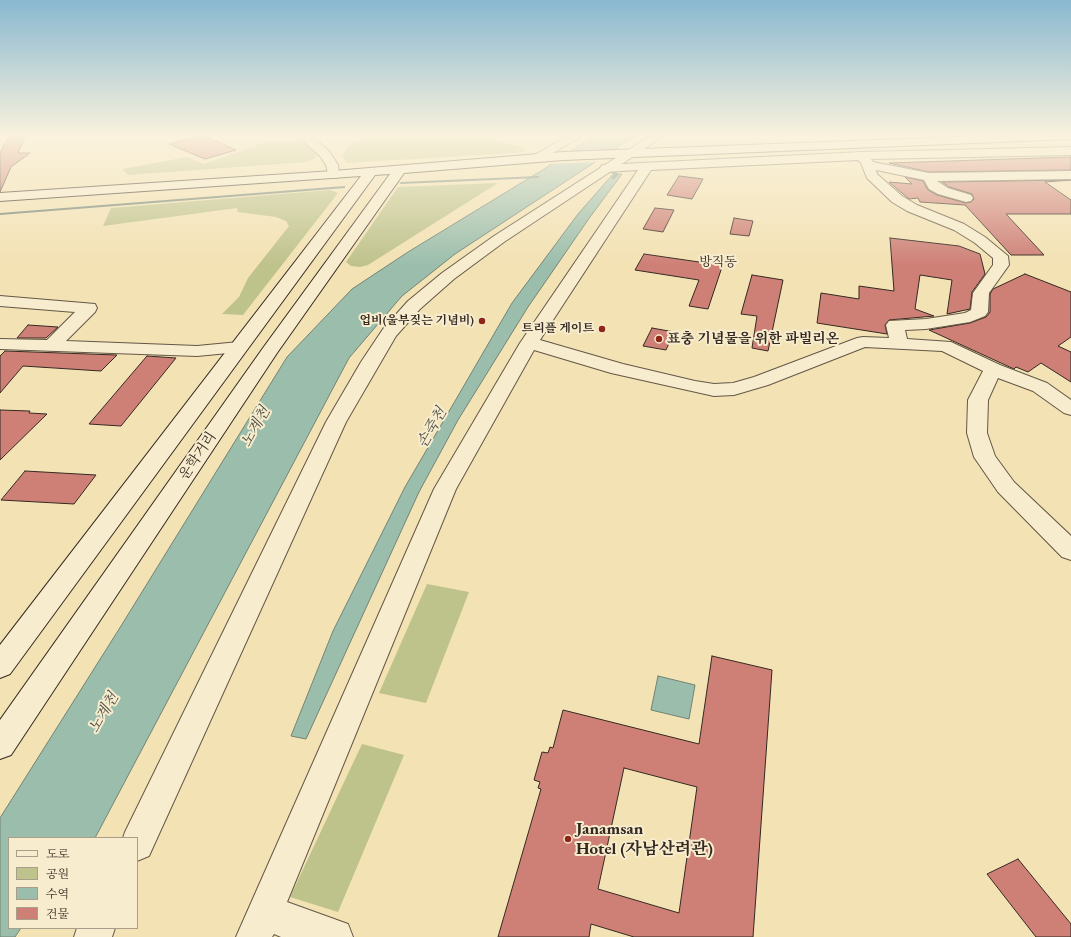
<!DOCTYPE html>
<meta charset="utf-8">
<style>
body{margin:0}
#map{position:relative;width:1071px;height:937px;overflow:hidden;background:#f3e2b4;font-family:"EB Garamond","Noto Serif KR",serif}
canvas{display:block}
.legend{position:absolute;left:8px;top:837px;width:130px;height:92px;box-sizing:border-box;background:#f7ecce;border:1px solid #a99e89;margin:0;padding:5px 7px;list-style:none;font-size:12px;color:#342921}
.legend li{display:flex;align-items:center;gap:8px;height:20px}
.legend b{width:20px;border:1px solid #a99e89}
</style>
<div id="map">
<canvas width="1071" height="937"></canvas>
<ul class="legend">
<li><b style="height:5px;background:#f7ecce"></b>도로</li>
<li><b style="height:11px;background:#bec28b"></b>공원</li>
<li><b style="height:11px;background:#9bbeac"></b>수역</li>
<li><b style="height:11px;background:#ce8077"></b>건물</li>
</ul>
</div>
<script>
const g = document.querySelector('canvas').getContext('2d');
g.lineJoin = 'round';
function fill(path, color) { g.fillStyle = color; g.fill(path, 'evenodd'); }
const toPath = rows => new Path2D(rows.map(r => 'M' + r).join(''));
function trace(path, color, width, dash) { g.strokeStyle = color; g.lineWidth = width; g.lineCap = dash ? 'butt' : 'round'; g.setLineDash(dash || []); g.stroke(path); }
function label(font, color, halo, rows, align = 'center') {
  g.font = font + ' "EB Garamond","Noto Serif KR",serif'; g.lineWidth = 4; g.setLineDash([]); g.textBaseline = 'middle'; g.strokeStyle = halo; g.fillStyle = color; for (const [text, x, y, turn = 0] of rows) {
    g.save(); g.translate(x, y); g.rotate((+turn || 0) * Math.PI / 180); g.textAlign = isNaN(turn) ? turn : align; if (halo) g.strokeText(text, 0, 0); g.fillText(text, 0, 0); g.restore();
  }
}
fill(toPath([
 [376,134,477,134,525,148,523,152,516,153,346,163,342,155,349,145],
 [276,141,302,141,314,150,316,158,306,162,128,175,122,169,187,157,204,164,263,143],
 [498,183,368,265,360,267,351,266,346,262,398,187],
 [330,190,338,193,243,315,222,314,239,297,248,278,289,226,286,221,276,217,238,212,237,208,103,226,111,208],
 [427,584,469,592,426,703,379,693],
 [362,744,404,755,338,912,290,897]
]), '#bec28b');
const water = toPath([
 [597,134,638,134,455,254,402,296,349,358,95,838,9,838,9,928,21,928,15,937,0,937,0,818,121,626,287,357,352,289,408,252,544,169,597,134],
 [613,174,622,174,590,217,528,307,458,420,419,492,306,739,291,736,333,631,405,487,512,303,578,214,613,174],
 [658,676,695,685,689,719,651,710,658,676]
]);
fill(water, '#9bbeac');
trace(water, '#728274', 1);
fill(toPath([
 [617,150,597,162,549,164,567,152]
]), '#f3e2b4');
fill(toPath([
 [611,171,613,171,619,174,614,179,612,179,611,178,615,174,611,173,611,171],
 [538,176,539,176,539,178,401,184,399,183,401,182,538,176],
 [344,186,345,186,345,188,0,215,0,213,344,186]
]), '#728274');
const building = toPath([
 [10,134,26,134,18,153,30,153,11,167,0,192,0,153,10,134],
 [203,135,236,150,205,159,169,144,203,135],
 [1071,157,1071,170,929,172,889,163,1071,157],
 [679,176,703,179,692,199,667,195,679,176],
 [905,177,923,181,928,190,937,195,966,203,971,202,974,199,972,194,949,187,942,182,1071,180,1045,182,1071,200,1071,214,1006,214,1044,255,1011,255,965,205,920,202,918,198,909,199,889,182,912,184,905,177],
 [655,208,674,210,663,232,643,229,655,208],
 [734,218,753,221,749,236,730,234,734,218],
 [890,238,959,246,980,254,985,274,972,292,970,309,947,314,952,280,920,275,915,309,934,316,889,320,885,325,887,334,817,323,821,293,859,299,859,286,894,291,890,238],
 [644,254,699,262,701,258,724,261,708,309,689,306,699,280,635,270,644,254],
 [1025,274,1071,292,1071,337,1058,346,1071,352,1071,382,1041,363,1028,372,1016,367,1014,369,929,330,970,323,986,317,990,312,990,294,993,289,1025,274],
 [752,275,783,280,768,351,752,348,757,316,741,314,752,275],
 [28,325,58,327,46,338,17,338,28,325],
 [652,328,674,332,666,350,643,346,652,328],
 [5,351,117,355,101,371,23,366,0,393,0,356,5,351],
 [147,356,176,358,121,426,89,424,147,356],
 [0,410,30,411,29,413,47,414,0,460,0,410],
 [25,471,96,475,74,504,1,500,25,471],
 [712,656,772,670,753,937,634,937,591,924,589,937,498,937,541,789,538,788,540,782,534,780,542,752,548,753,550,747,553,748,563,710,699,744,712,656],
 [624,768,697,787,679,913,598,889,624,768],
 [1018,859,1071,924,1071,937,1036,937,987,874,1018,859]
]);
fill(building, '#ce8077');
trace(building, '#342921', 1);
const minor = toPath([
 [295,134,309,134,329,151,338,165,339,175,337,178,329,178,326,165,320,156,295,134],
 [571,134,585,134,541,160,537,161,531,157,571,134],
 [1071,147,1071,155,871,159,873,162,929,173,1071,171,1071,179,937,181,948,188,971,195,973,198,971,201,966,202,938,194,929,189,924,180,876,170,877,174,902,196,917,205,964,224,985,237,1008,256,1009,265,989,293,988,312,985,316,970,322,926,329,905,330,907,339,951,342,1000,365,1047,383,1071,400,1071,415,1064,413,1033,391,998,378,988,400,987,433,995,456,1014,482,1071,536,1071,560,1062,557,998,492,974,457,967,433,968,400,983,371,942,351,865,347,768,385,734,395,714,396,611,373,534,350,456,489,287,902,348,924,353,937,281,937,274,934,272,937,236,937,434,489,520,343,638,170,606,172,600,168,602,165,861,152,1071,147],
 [858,160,861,163,867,178,892,202,907,211,954,230,975,243,993,258,993,265,973,293,971,310,965,313,926,319,889,321,886,325,889,338,863,337,857,338,754,377,733,383,714,384,695,381,623,364,540,340,651,170,858,160],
 [0,296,95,304,97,308,95,312,66,341,197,346,239,342,245,343,248,347,245,351,239,352,197,356,0,349,0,339,47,340,75,312,0,306,0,296]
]);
const tertiary = toPath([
 [653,134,667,134,504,242,454,279,420,309,396,336,346,422,149,856,137,861,137,838,123,838,125,832,326,422,361,362,383,329,408,301,442,273,494,236,653,134],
 [77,928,115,928,112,937,74,937,77,928]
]);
const secondary = toPath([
 [1035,134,1071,134,1071,139,563,160,404,173,277,353,11,755,0,759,0,720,263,348,390,174,375,175,10,674,0,678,0,645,361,176,0,201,0,193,333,171,563,152,1035,134]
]);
trace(minor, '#645746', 2);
trace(tertiary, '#645746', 2);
trace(secondary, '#342921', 2);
fill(minor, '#f7ecce');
fill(tertiary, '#f7ecce');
fill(secondary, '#f7ecce');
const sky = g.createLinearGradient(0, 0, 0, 265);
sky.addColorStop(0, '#89b8d0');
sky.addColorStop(0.51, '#faf2dd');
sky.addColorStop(1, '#faf2dd00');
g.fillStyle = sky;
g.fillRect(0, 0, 1071, 265);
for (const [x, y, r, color] of [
 [482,321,4,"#8f2418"],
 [602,329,4,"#8f2418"],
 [659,339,4,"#8f2418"],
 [568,839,4,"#8f2418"]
]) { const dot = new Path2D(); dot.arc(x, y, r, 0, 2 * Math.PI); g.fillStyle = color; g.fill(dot); trace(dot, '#f7ecce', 1.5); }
label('bold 12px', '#342921', '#f7ecce', [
 ["업비(울부짖는 기념비)",474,321],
 ["트리플 게이트",594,329]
], 'right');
label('13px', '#342921', '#f7ecce', [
 ["방직동",718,262]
]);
label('bold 14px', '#342921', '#f7ecce', [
 ["표충 기념물을 위한 파빌리온",667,339]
], 'left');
label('14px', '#342921', '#f7ecce', [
 ["운학거리",198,456,-56]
]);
label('italic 15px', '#4e4e44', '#f7ecce', [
 ["노계천",256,427,-61],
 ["손죽천",432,428,-60],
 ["노계천",104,713,-60]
]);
label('bold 17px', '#342921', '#f7ecce', [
 ["Janamsan",576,829],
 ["Hotel (자남산려관)",576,849]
], 'left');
</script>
